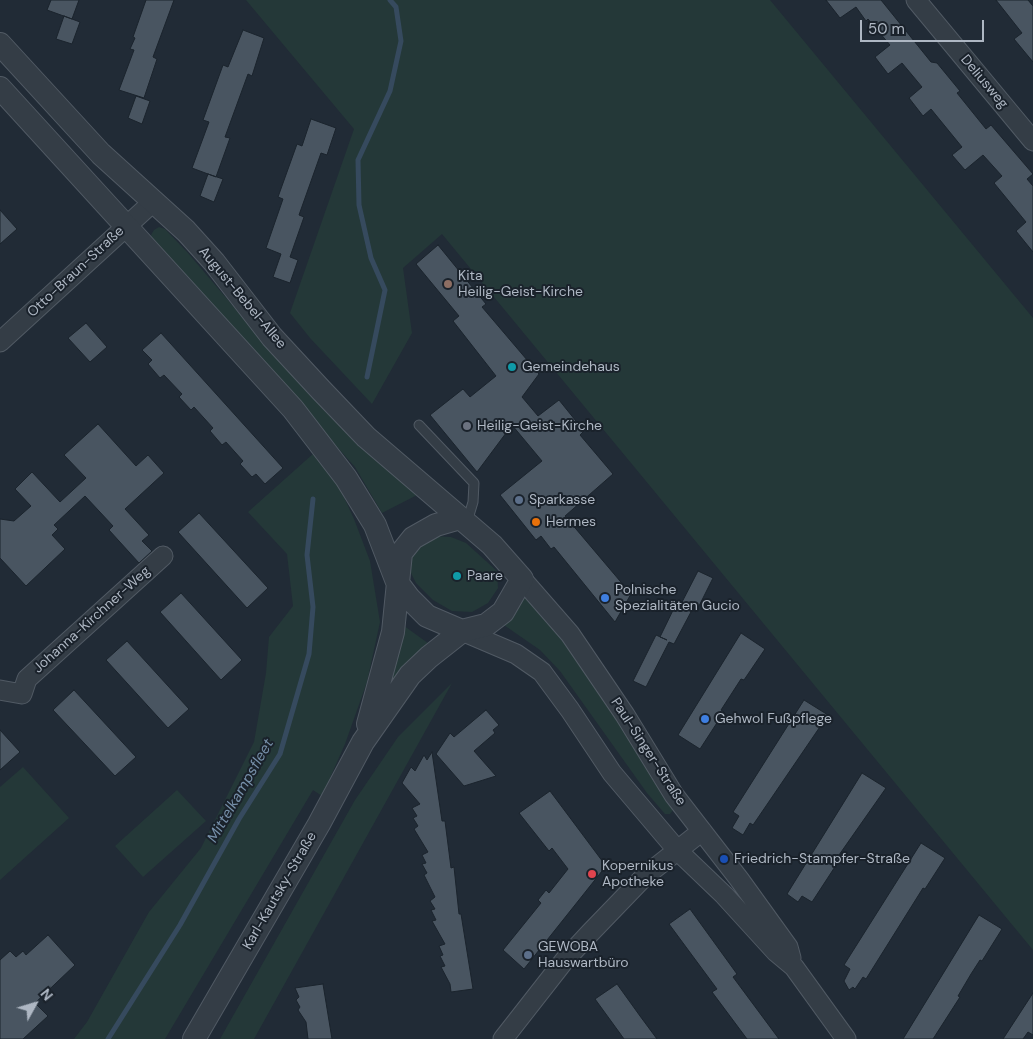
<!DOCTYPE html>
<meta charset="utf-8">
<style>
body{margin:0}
#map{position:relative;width:1033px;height:1039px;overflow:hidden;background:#212b36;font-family:"DM Sans",sans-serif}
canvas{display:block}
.north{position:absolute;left:10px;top:979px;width:50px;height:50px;-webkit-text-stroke:4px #1a222b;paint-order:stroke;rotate:51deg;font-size:14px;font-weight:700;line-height:20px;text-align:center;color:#aeb7c3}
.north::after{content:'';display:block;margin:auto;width:18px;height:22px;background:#aeb7c3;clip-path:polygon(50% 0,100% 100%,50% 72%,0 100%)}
.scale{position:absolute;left:860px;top:20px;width:124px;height:22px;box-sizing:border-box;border:2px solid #aeb7c3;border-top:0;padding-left:6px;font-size:15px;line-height:18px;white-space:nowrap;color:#aeb7c3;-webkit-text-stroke:4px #1a222b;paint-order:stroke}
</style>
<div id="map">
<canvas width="1033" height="1039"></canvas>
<div class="north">N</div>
<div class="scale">50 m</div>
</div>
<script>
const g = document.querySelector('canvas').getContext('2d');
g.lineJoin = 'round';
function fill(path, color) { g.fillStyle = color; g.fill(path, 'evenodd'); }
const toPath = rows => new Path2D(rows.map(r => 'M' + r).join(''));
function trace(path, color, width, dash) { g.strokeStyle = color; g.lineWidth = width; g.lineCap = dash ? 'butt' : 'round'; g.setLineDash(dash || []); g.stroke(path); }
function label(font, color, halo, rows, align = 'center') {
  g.font = font + ' "DM Sans",sans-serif'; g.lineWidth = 4; g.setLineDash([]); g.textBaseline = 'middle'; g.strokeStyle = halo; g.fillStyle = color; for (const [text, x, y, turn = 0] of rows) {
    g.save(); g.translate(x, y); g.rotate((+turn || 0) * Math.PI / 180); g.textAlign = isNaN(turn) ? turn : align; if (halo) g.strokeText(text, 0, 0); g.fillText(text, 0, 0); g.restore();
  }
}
fill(toPath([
 [246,0,770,0,1033,318,1033,950,442,234,403,268,412,333,372,404,310,338,290,313,354,129],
 [159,227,165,229,188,253,267,346,419,494,382,513,355,467,154,242,151,235,154,230],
 [314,453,338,484,354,519,370,561,380,622,367,682,345,744,322,796,313,790,165,1039,74,1039,87,1022,149,912,201,848,254,742,266,673,269,637,293,606,287,554,248,512],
 [432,536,451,537,466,543,497,571,498,588,488,603,472,612,452,611,433,600,416,583,408,567,410,553],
 [523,593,553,623,673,804,673,810,670,814,665,814,647,793,560,671,540,650,501,623],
 [400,623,432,646,384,702],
 [452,683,254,1039,220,1039,355,800,398,737],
 [23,767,69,818,0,880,0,787],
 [177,790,206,821,143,877,115,846]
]), '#243838');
trace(toPath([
 [367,377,385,290,371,258,359,205,358,160,390,91,401,41,396,7,390,0],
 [108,1039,180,925,239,819,280,754,309,654,313,607,307,555,313,499]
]), '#364a5e', 5);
const building = toPath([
 [51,0,79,0,72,19,47,10,51,0],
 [146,0,174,0,153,57,157,59,144,98,119,90,134,50,130,49,135,38,133,37,146,0],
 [826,0,881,0,931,62,937,63,960,91,957,93,986,129,991,125,1033,174,1027,179,1033,186,1033,252,1016,231,1026,222,994,183,1002,176,983,155,965,170,952,155,962,147,931,109,923,116,909,98,922,87,902,63,888,74,875,57,890,45,868,19,866,21,856,7,840,18,826,0],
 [996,0,1028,0,1033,6,1033,62,1014,39,1022,33,996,0],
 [64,16,80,22,72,44,56,39,64,16],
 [243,30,264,38,252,76,248,74,225,137,230,138,216,177,192,168,209,122,203,120,223,65,228,67,243,30],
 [136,96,150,101,142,124,128,118,136,96],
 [311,119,336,128,327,155,321,153,299,215,304,217,290,257,298,260,290,283,273,277,281,254,266,248,283,199,278,197,297,144,302,146,311,119],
 [208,174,223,179,214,202,200,196,208,174],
 [0,210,17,229,0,244,0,210],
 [438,245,486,304,482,307,539,374,522,397,538,416,559,400,584,431,580,435,613,474,565,516,631,594,615,622,554,547,551,549,541,536,536,540,500,495,542,461,512,425,477,472,430,415,463,389,470,397,496,376,453,321,459,316,416,264,438,245],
 [86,323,107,347,90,362,68,338,86,323],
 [161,333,283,468,265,484,256,474,252,477,240,464,243,461,226,442,222,445,210,431,213,428,194,407,191,410,179,397,182,394,164,375,160,378,148,364,152,360,142,350,161,333],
 [98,424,136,466,148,455,164,473,125,509,149,535,142,541,152,551,139,563,109,530,113,526,85,496,54,525,58,529,52,535,65,549,26,586,0,558,0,519,14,521,31,506,15,489,32,472,60,502,86,478,64,455,98,424],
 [199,513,268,588,247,608,178,532,199,513],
 [698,571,713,578,696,612,681,604,698,571],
 [181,593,242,660,221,680,160,612,181,593],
 [677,602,692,610,674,644,669,642,646,687,633,681,656,635,667,640,660,637,677,602],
 [741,633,765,649,744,680,741,679,721,710,724,712,700,749,678,735,741,633],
 [127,641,189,709,168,728,106,660,127,641],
 [74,690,136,757,115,776,53,710,74,690],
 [804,700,828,715,753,825,750,823,743,835,732,828,739,816,733,812,804,700],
 [486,710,499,725,493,730,495,733,474,751,496,776,464,786,436,754,450,733,454,737,486,710],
 [0,730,20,752,0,770,0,730],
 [432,752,442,821,445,821,451,868,454,867,459,914,461,914,473,989,451,992,450,984,441,967,445,966,440,956,443,955,439,946,445,944,432,921,436,920,431,910,435,909,430,901,435,897,424,875,427,873,422,864,426,863,422,855,428,852,414,829,418,826,413,818,417,816,412,808,420,804,402,783,411,767,415,771,424,755,427,760,432,752],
 [862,773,886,788,839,855,842,856,812,902,802,896,798,902,787,894,862,773],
 [550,791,606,866,524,969,503,950,541,903,538,900,546,890,549,893,568,869,552,848,549,851,519,813,550,791],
 [921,843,945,858,925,889,923,888,866,979,863,977,855,989,853,987,849,990,844,981,850,969,844,965,921,843],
 [690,909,737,974,733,977,779,1039,747,1039,712,992,717,989,669,924,690,909],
 [979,915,1002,929,982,961,980,960,971,974,958,996,960,997,933,1039,903,1039,979,915],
 [48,935,75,965,35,1003,48,1016,23,1039,0,1039,0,960,10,951,16,957,23,951,26,955,48,935],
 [323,984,332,1039,308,1039,306,1022,298,1010,300,1007,296,1000,299,997,295,988,323,984],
 [617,984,640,1016,657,1039,624,1039,619,1032,595,999,617,984],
 [1033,993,1033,1035,1028,1032,1023,1039,1003,1039,1033,993]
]);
fill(building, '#495561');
trace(building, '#1b242d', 1);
const service = toPath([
 [419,425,474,483,473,502,467,522]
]);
const minor = toPath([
 [916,0,1033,141],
 [0,342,153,202],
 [522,579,570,634,625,715,674,795,739,879,788,947,791,958],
 [462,631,516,654,542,672,570,710,612,773,678,851,724,895,776,952,794,967,846,1039],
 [0,690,22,694,27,679,163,556],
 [503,1039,564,961,590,933,645,876,702,831]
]);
const tertiary = toPath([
 [0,44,101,154,186,231,214,262,272,337,321,390,366,437,492,545,522,579,503,612,486,625,462,631,429,657,410,675,363,742,319,824,194,1039],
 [0,88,293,409,346,478,375,525,397,582,409,598,427,616,462,631],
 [368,724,393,632,401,553,413,538,436,525,460,518]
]);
trace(service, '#515a64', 11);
trace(minor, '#515a64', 21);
trace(tertiary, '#515a64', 24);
trace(service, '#343d46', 9);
trace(minor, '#343d46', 19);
trace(tertiary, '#343d46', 22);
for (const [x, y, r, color] of [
 [448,284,5,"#8d6e63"],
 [512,367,5,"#0f9aa8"],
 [467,426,5,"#6b7280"],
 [519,500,5,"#5c6f8a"],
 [536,522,5,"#e8710a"],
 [457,576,5,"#0f9aa8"],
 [605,598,5,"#3f7fe0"],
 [705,719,5,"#3f7fe0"],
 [724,859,5,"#1a4fb4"],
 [592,874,5,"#e0444e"],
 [528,955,5,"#5c6f8a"]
]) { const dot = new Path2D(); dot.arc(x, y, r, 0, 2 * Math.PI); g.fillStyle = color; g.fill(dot); trace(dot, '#1a222b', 2); }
label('14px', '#aeb7c3', '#1a222b', [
 ["Deliusweg",984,82,50],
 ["Otto-Braun-Straße",76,272,-43],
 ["August-Bebel-Allee",242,298,50],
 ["Johanna-Kirchner-Weg",92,620,-42],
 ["Paul-Singer-Straße",648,752,57],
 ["Karl-Kautsky-Straße",280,891,-60]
]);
label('14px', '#aeb7c3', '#1a222b', [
 ["Kita",458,276],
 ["Heilig-Geist-Kirche",458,292],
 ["Gemeindehaus",522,367],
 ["Heilig-Geist-Kirche",477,426],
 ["Sparkasse",529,500],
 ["Hermes",546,522],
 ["Paare",467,576],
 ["Polnische",615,590],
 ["Spezialitäten Gucio",615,606],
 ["Gehwol Fußpflege",715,719],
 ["Friedrich-Stampfer-Straße",734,859],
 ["Kopernikus",602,866],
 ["Apotheke",602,882],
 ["GEWOBA",538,947],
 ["Hauswartbüro",538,963]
], 'left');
label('italic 15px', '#7790aa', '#1a222b', [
 ["Mittelkampsfleet",241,791,-60]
]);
</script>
